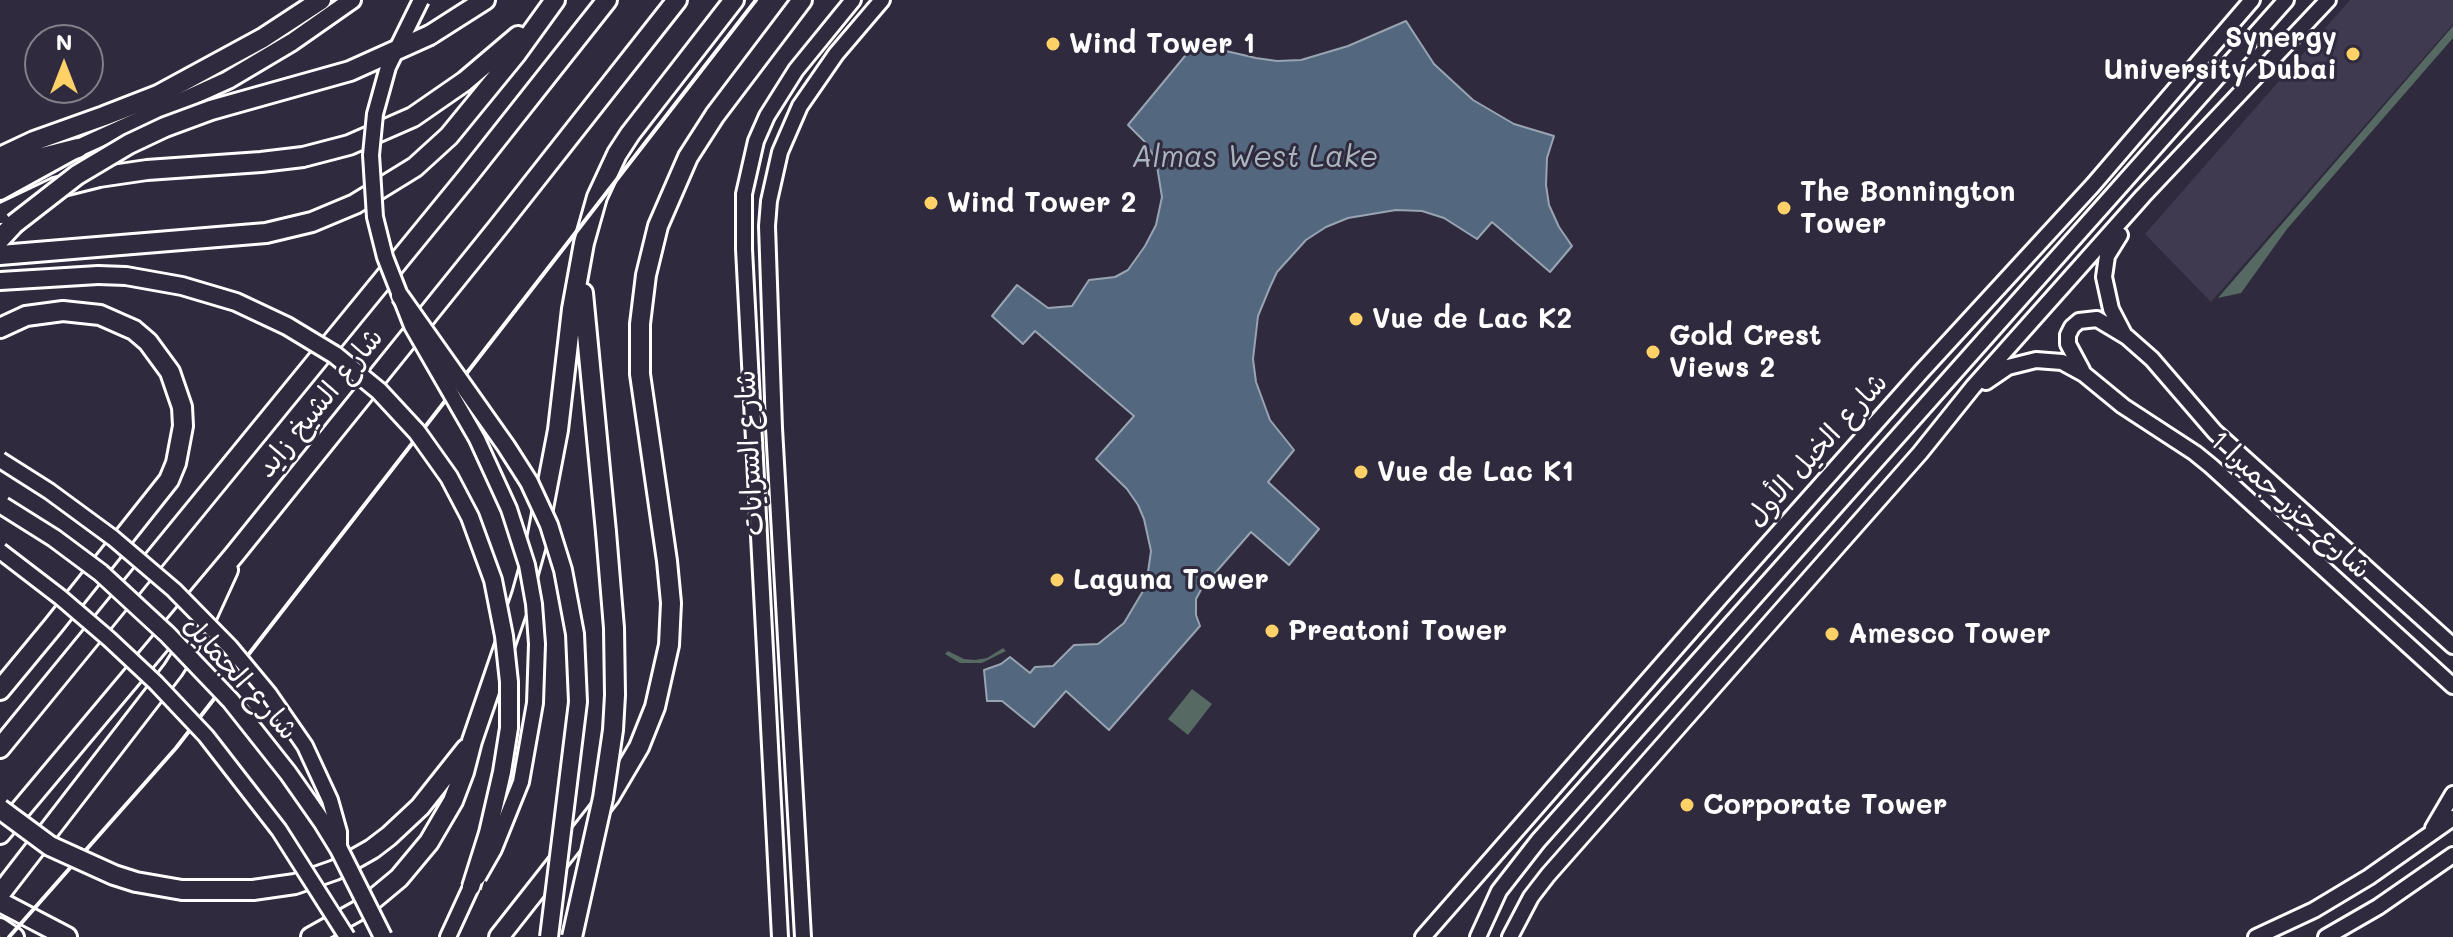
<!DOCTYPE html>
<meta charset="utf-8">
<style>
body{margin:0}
#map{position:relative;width:2453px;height:937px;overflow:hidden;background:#2f2a3d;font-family:Mali,sans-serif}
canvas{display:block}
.north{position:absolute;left:24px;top:24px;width:80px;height:80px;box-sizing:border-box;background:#2f2a3d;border:2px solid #827f8b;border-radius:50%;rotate:0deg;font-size:22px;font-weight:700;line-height:32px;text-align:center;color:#fff}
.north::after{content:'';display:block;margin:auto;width:28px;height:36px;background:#ffd166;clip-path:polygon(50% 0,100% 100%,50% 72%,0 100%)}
</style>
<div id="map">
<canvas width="2453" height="937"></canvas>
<div class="north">N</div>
</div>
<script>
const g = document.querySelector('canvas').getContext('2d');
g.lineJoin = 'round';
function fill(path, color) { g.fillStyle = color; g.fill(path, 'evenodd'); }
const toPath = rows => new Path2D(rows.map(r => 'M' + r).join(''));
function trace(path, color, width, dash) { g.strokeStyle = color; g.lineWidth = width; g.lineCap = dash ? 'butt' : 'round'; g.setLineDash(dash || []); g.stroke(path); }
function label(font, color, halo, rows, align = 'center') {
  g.font = font + ' Mali,"Playpen Sans Arabic",sans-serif'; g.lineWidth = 6; g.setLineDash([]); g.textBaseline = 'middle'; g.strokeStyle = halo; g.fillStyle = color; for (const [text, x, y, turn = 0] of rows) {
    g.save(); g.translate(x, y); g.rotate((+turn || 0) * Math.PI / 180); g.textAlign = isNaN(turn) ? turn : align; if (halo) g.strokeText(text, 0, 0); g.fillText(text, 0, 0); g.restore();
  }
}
fill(toPath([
 [2350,0,2453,0,2453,24,2211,302,2145,234]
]), '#403a50');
fill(toPath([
 [2453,26,2453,38,2287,229,2241,293,2218,298],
 [1003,648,1006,651,982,663,960,663,945,654,948,651,964,659,975,660,987,658],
 [1192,689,1212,704,1188,735,1168,719]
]), '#566962');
const water = toPath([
 [1406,21,1434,64,1473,100,1514,124,1554,136,1547,158,1546,185,1549,205,1559,227,1572,246,1550,272,1492,222,1477,239,1444,218,1422,211,1396,210,1348,218,1326,227,1306,240,1277,272,1270,287,1258,316,1253,359,1256,382,1270,420,1294,450,1268,482,1319,529,1289,565,1251,532,1202,588,1196,599,1196,615,1200,626,1109,730,1066,691,1034,727,1002,701,987,701,984,670,1001,664,1010,657,1030,673,1035,667,1053,666,1074,645,1098,644,1124,623,1146,586,1151,551,1144,519,1138,505,1127,489,1096,459,1134,416,1035,331,1023,344,992,316,1017,285,1048,308,1072,306,1089,280,1115,277,1128,270,1145,246,1156,225,1162,197,1156,160,1146,143,1128,125,1199,39,1226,51,1256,58,1277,61,1301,60,1348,46,1406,21]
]);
fill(water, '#53687e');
trace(water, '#98a4b2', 2);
const secondary = toPath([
 [2120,235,2107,256,2104,277,2111,309,2124,334],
 [2082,370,2068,344,2068,335,2072,327,2079,321,2097,319,2127,337,2152,359,2215,432,2453,646],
 [1986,382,2008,367,2036,360,2062,362,2084,374,2123,406,2195,453,2211,466,2453,686],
 [2433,828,2453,794],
 [448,937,471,887],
 [780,937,744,249,744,194,756,141,767,116,796,70,853,0],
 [803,937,774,428,767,226,769,201,780,152,800,106,836,54,882,0],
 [1423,937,1719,599,1922,371,2093,185,2252,0],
 [1478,937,1499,891,1538,841,2286,0],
 [1510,937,1531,897,1548,875,1920,453,1973,387,2143,196,2328,0],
 [2256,937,2314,910,2369,877,2453,818],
 [2326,937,2378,907,2453,855]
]);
const primary = toPath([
 [0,191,78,148,228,80,292,42,352,0],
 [0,281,98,275],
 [0,927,15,937]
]);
const highway = toPath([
 [430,35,485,0],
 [0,157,34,141,104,116,158,95,263,38,321,0],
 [0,173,27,161,78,148],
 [0,214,55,188,99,177,147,170,261,162,303,157,349,145,413,117,465,81,518,36],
 [0,239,14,224],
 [0,255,266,233,312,222,355,204,415,167,449,136,516,54,555,0],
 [583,293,606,532],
 [0,328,26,316,63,311,100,315,134,330,148,342,170,372,182,407,183,426,176,463,169,480,53,626,0,690],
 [0,748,467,177,607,0],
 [0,834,234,555,499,226,677,0],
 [253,890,295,884,335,870,372,849,389,836,420,807,466,749],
 [0,894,173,670,206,618,228,570],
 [0,902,67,937],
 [311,937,363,908,399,878,429,842,453,801,464,772,472,741,522,595,536,545,558,430,572,309,584,243,597,197,617,154,630,134,734,0],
 [499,937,610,796,639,747,655,707,669,645,671,603,667,561,640,374,640,324,646,275,658,226,688,157,715,115,802,0]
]);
trace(secondary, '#fff', 20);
trace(primary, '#fff', 22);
trace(highway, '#fff', 24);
trace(secondary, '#2f2a3d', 14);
trace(primary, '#2f2a3d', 16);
trace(highway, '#2f2a3d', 18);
trace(toPath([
 [9,937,176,748,756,0]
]), '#fff', 4);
const secondaryBridge = toPath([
 [421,0,388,67,375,114,371,155,375,217,385,257,412,326,477,439,509,509,527,565,534,604,537,644,535,703,521,782,494,849,478,877],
 [0,460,49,491,113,538,174,590,230,647,269,694,305,746,330,800,339,832,339,849],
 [0,551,60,597,109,639,156,683,206,736,279,830,347,937]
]);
const primaryBridge = toPath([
 [98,275,126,276,182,286,236,302,287,326,335,355,379,391,417,432,449,477,470,517,493,580,504,636,509,682,509,728,502,772,488,833,471,887],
 [400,296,506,446,529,482,549,525,563,570,575,634,578,702,549,937],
 [3,506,54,538,101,573,167,634,231,701,288,773,323,823,339,849,383,937]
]);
const highwayBridge = toPath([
 [14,224,77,175,129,144,165,127,211,110,350,71,430,35],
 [0,809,50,846,114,875,136,882,182,890,253,890],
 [572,937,603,798,613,730,615,695,614,628,606,532]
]);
trace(secondaryBridge, '#fff', 20, []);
trace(primaryBridge, '#fff', 22, []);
trace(highwayBridge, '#fff', 24, []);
trace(secondaryBridge, '#2f2a3d', 14);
trace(primaryBridge, '#2f2a3d', 16);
trace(highwayBridge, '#2f2a3d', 18);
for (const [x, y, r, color] of [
 [1053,44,8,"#ffd166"],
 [2353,54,8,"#ffd166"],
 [931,203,8,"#ffd166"],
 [1784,208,8,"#ffd166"],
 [1356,319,8,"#ffd166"],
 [1653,352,8,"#ffd166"],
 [1361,472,8,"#ffd166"],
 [1057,580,8,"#ffd166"],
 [1272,631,8,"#ffd166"],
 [1832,634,8,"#ffd166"],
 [1687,805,8,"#ffd166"]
]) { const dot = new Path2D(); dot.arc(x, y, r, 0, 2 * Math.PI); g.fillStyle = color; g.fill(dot); trace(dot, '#2f2a3d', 3); }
label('bold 28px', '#fff', '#2f2a3d', [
 ["Synergy",2337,38,"right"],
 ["University Dubai",2337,70,"right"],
 ["Wind Tower 1",1069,44],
 ["The Bonnington",1800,192],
 ["Tower",1800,224],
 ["Wind Tower 2",947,203],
 ["Vue de Lac K2",1372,319],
 ["Gold Crest",1669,336],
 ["Views 2",1669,368],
 ["Vue de Lac K1",1377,472],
 ["Laguna Tower",1073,580],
 ["Preatoni Tower",1288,631],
 ["Amesco Tower",1848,634],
 ["Corporate Tower",1703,805]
], 'left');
label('28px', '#fff', '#2f2a3d', [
 ["شارع الشيخ زايد",320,403,-51],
 ["شارع الخيل الأول",1817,450,-48],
 ["شارع السرايات",750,453,-93],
 ["شارع جزر جميرا 1",2290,505,42],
 ["شارع الجمايل",240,678,48]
]);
label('italic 30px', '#a9b4be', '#2f2a3d', [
 ["Almas West Lake",1255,158]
]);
</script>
